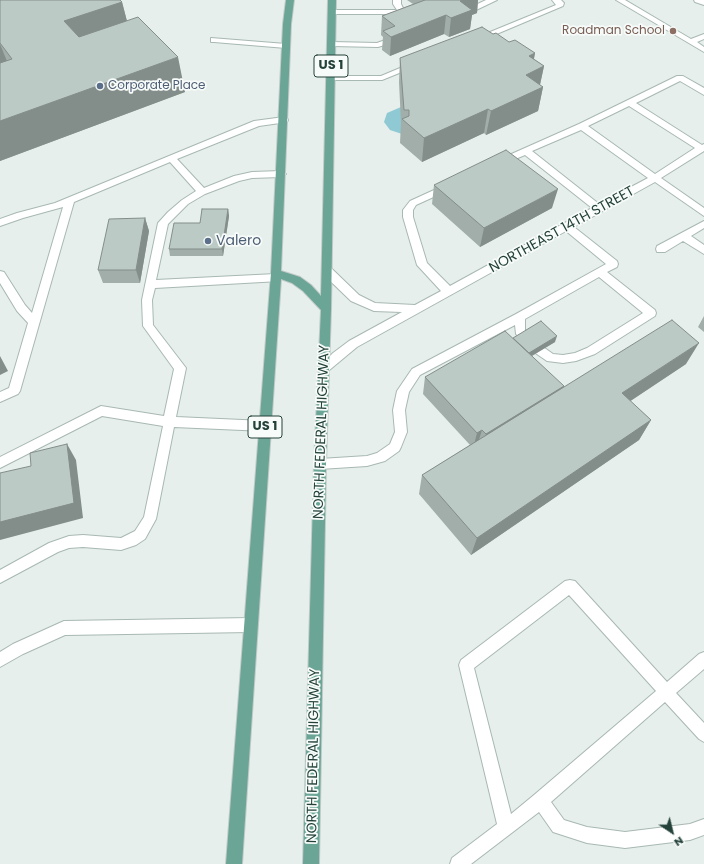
<!DOCTYPE html>
<style>
body{margin:0}
#map{position:relative;width:704px;height:864px;overflow:hidden;background:#e6efeb;font-family:Poppins,sans-serif}
canvas{display:block}
.north{position:absolute;left:652px;top:812px;width:40px;height:40px;-webkit-text-stroke:3px #f7fbf9;paint-order:stroke;rotate:145deg;font-size:11px;font-weight:700;line-height:16px;text-align:center;color:#24423a}
.north::after{content:'';display:block;margin:auto;width:14px;height:18px;background:#24423a;clip-path:polygon(50% 0,100% 100%,50% 72%,0 100%)}
</style>
<div id="map">
<canvas width="704" height="864"></canvas>
<div class="north">N</div>
</div>
<script>
const g = document.querySelector('canvas').getContext('2d');
g.lineJoin = 'round';
function fill(path, color) { g.fillStyle = color; g.fill(path, 'evenodd'); }
const toPath = rows => new Path2D(rows.map(r => 'M' + r).join(''));
function trace(path, color, width, dash) { g.strokeStyle = color; g.lineWidth = width; g.lineCap = dash ? 'butt' : 'round'; g.setLineDash(dash || []); g.stroke(path); }
function label(font, color, halo, rows, align = 'center') {
  g.font = font + ' Poppins,sans-serif'; g.lineWidth = 3.5; g.setLineDash([]); g.textBaseline = 'middle'; g.strokeStyle = halo; g.fillStyle = color; for (const [text, x, y, turn = 0] of rows) {
    g.save(); g.translate(x, y); g.rotate((+turn || 0) * Math.PI / 180); g.textAlign = isNaN(turn) ? turn : align; if (halo) g.strokeText(text, 0, 0); g.fillText(text, 0, 0); g.restore();
  }
}
fill(toPath([
 [401,107,402,134,390,130,384,122,387,113]
]), '#8ec9d4');
const minor = toPath([
 [393,0,401,0,401,4,404,10,409,12,406,16,403,16,399,14,332,14,328,12,332,10,397,10,393,4,393,0],
 [486,0,497,0,474,11,468,11,467,9,486,0],
 [552,0,561,0,564,3,563,6,480,41,477,41,473,39,556,5,552,0],
 [616,0,625,0,691,39,704,34,704,39,697,42,704,47,704,52,616,0],
 [694,0,704,0,704,5,695,2,694,0],
 [211,38,286,44,290,46,286,48,214,42,211,42,211,38],
 [388,39,391,39,391,43,378,47,332,46,328,44,332,42,377,43,388,39],
 [412,63,415,63,419,65,382,80,331,80,327,78,331,76,381,76,412,63],
 [677,76,683,76,704,88,704,95,680,81,636,103,702,145,704,144,704,151,661,178,704,208,704,216,655,182,574,227,617,261,618,264,617,267,607,272,655,310,656,313,655,316,595,354,576,361,563,363,547,361,531,350,516,334,515,325,420,375,409,392,405,410,407,432,401,447,399,451,385,461,367,466,320,469,316,468,314,464,316,460,320,459,367,456,377,453,390,444,395,432,393,410,397,391,412,369,516,314,606,264,566,231,357,347,327,372,323,373,319,372,317,369,333,353,349,341,402,312,374,311,351,301,323,274,322,271,323,268,331,268,359,295,375,303,415,305,441,291,417,265,403,217,403,210,410,201,445,185,448,184,453,187,451,189,416,205,413,210,413,217,427,263,450,286,592,208,525,155,501,165,498,164,496,162,498,160,579,124,677,76],
 [629,106,695,148,655,174,588,126,629,106],
 [581,130,648,178,599,204,532,151,581,130],
 [599,277,643,313,587,348,575,353,563,355,553,354,539,344,525,330,525,319,599,277],
 [284,117,287,118,288,120,287,122,259,126,177,159,204,188,234,176,252,172,281,171,286,174,281,177,252,178,239,181,205,194,188,204,168,224,156,280,276,274,280,275,281,278,280,281,155,288,152,300,153,325,186,368,176,417,265,421,269,422,271,426,269,430,265,431,174,427,156,519,145,539,136,545,121,550,83,547,69,548,58,552,0,583,0,570,49,543,69,536,83,535,121,538,135,531,144,517,163,426,102,416,0,468,0,457,101,406,164,416,174,369,143,326,142,300,158,223,168,212,182,200,196,191,170,162,74,202,20,391,18,394,0,402,0,392,9,388,28,323,17,311,0,283,0,271,4,272,25,305,32,313,63,207,23,218,0,226,0,219,17,213,55,203,254,121,284,117],
 [704,221,704,228,691,236,704,245,704,254,683,241,665,252,657,252,656,249,657,246,704,221],
 [570,580,575,581,667,682,699,654,704,652,704,669,676,693,704,723,704,742,699,739,665,702,551,802,564,820,587,827,625,832,690,824,704,819,704,835,690,840,625,848,587,843,553,832,539,812,471,864,450,864,452,858,497,824,459,665,461,660,565,581,570,580],
 [569,595,656,691,534,795,511,814,474,668,569,595],
 [251,618,256,620,258,625,256,630,251,632,65,635,23,654,0,667,0,652,13,644,64,621,251,618]
]);
const major = toPath([
 [286,0,294,0,291,24,281,271,300,277,311,285,321,296,328,0,336,0,331,309,326,464,319,864,303,864,314,464,321,310,303,291,292,283,281,279,242,864,226,864,271,273,283,24,286,0]
]);
trace(minor, '#a8b8b2', 2);
trace(major, '#c2cac8', 2);
fill(minor, '#fff');
fill(major, '#6aa596');
fill(toPath([
 [0,0,122,2,127,21,185,92,0,161],
 [407,0,478,0,477,13,472,15,470,29,449,37,444,34,390,56,382,50,383,37,381,35,382,16,413,4],
 [493,34,509,42,535,53,534,59,544,66,540,85,543,87,538,111,486,135,484,133,422,162,400,143,401,123,399,82,400,58],
 [434,185,552,208,480,247,432,204],
 [228,209,229,216,223,256,170,256,169,249,200,223],
 [145,218,149,231,140,283,103,283,98,270],
 [704,316,704,332,698,327],
 [513,338,555,342,532,356,563,387,686,364,630,401,651,420,639,440,471,555,419,494,422,475,470,445,423,394,425,377]
]), '#a1aea9');
fill(toPath([
 [462,0,478,0,477,13,472,15,470,29,449,37,451,18,460,1],
 [122,2,131,37,75,56,64,21],
 [446,15,444,34,390,56,391,37],
 [0,44,13,76,0,81],
 [535,53,531,72,544,66,539,89,543,87,538,111,486,135,491,111,529,56],
 [178,57,185,92,0,161,0,121],
 [488,109,484,133,422,162,424,138],
 [558,189,552,208,480,247,484,228],
 [228,209,229,216,223,256,222,249],
 [145,218,149,231,140,283,136,270],
 [557,336,555,342,518,364,520,358],
 [699,343,686,364,611,414,622,393],
 [0,356,8,371,0,375],
 [564,386,557,402,481,450,486,434],
 [651,420,639,440,471,555,477,538],
 [482,430,477,446,473,449,477,433],
 [67,444,76,460,83,518,0,540,0,522]
]), '#838d89');
const building = toPath([
 [0,0,120,0,122,2,64,21,79,37,138,17,178,57,0,121,0,63,12,59,0,43,0,0],
 [425,0,462,0,460,1,472,10,451,18,446,15,391,37,383,31,395,26,382,16,425,0],
 [482,27,493,34,496,33,509,42,515,40,535,53,529,56,544,66,526,75,543,87,491,111,488,109,424,138,402,119,409,116,409,110,404,110,400,58,482,27],
 [506,150,558,189,484,228,434,185,506,150],
 [202,209,228,209,222,249,169,249,174,223,200,223,202,209],
 [145,218,136,270,98,270,109,219,145,218],
 [672,320,699,343,622,393,651,420,477,538,422,475,672,320],
 [541,321,557,336,529,353,513,338,541,321],
 [505,331,564,386,486,434,482,430,477,433,425,377,505,331],
 [67,444,74,503,0,522,0,473,31,466,30,453,67,444]
]);
fill(building, '#bbcac4');
trace(building, '#838d89', 1);
for (const [x, y, r, color] of [
 [673,31,4,"#8d6e63"],
 [100,86,4,"#5c6f8a"],
 [208,241,4,"#5c6f8a"]
]) { const dot = new Path2D(); dot.arc(x, y, r, 0, 2 * Math.PI); g.fillStyle = color; g.fill(dot); trace(dot, '#f7fbf9', 1.5); }
label('12px', '#785e54', '#f7fbf9', [
 ["Roadman School",665,31]
], 'right');
label('12px', '#4e5e75', '#f7fbf9', [
 ["Corporate Place",108,86]
], 'left');
for (const [x, y, w] of [
 [331,66,34],
 [265,427,34]
]) { const box = new Path2D(); box.roundRect(x - w / 2, y - 11, w, 22, 3); g.fillStyle = '#f7fbf9'; g.fill(box); trace(box, '#24423a', 1); }
label('bold 13px', '#24423a', null, [
 ["US 1",331,66],
 ["US 1",265,427]
]);
label('14px', '#24423a', '#f7fbf9', [
 ["NORTHEAST 14TH STREET",562,230,-29],
 ["NORTH FEDERAL HIGHWAY",322,432,-88],
 ["NORTH FEDERAL HIGHWAY",314,756,-89]
]);
label('14px', '#4e5e75', '#f7fbf9', [
 ["Valero",216,241]
], 'left');
</script>
